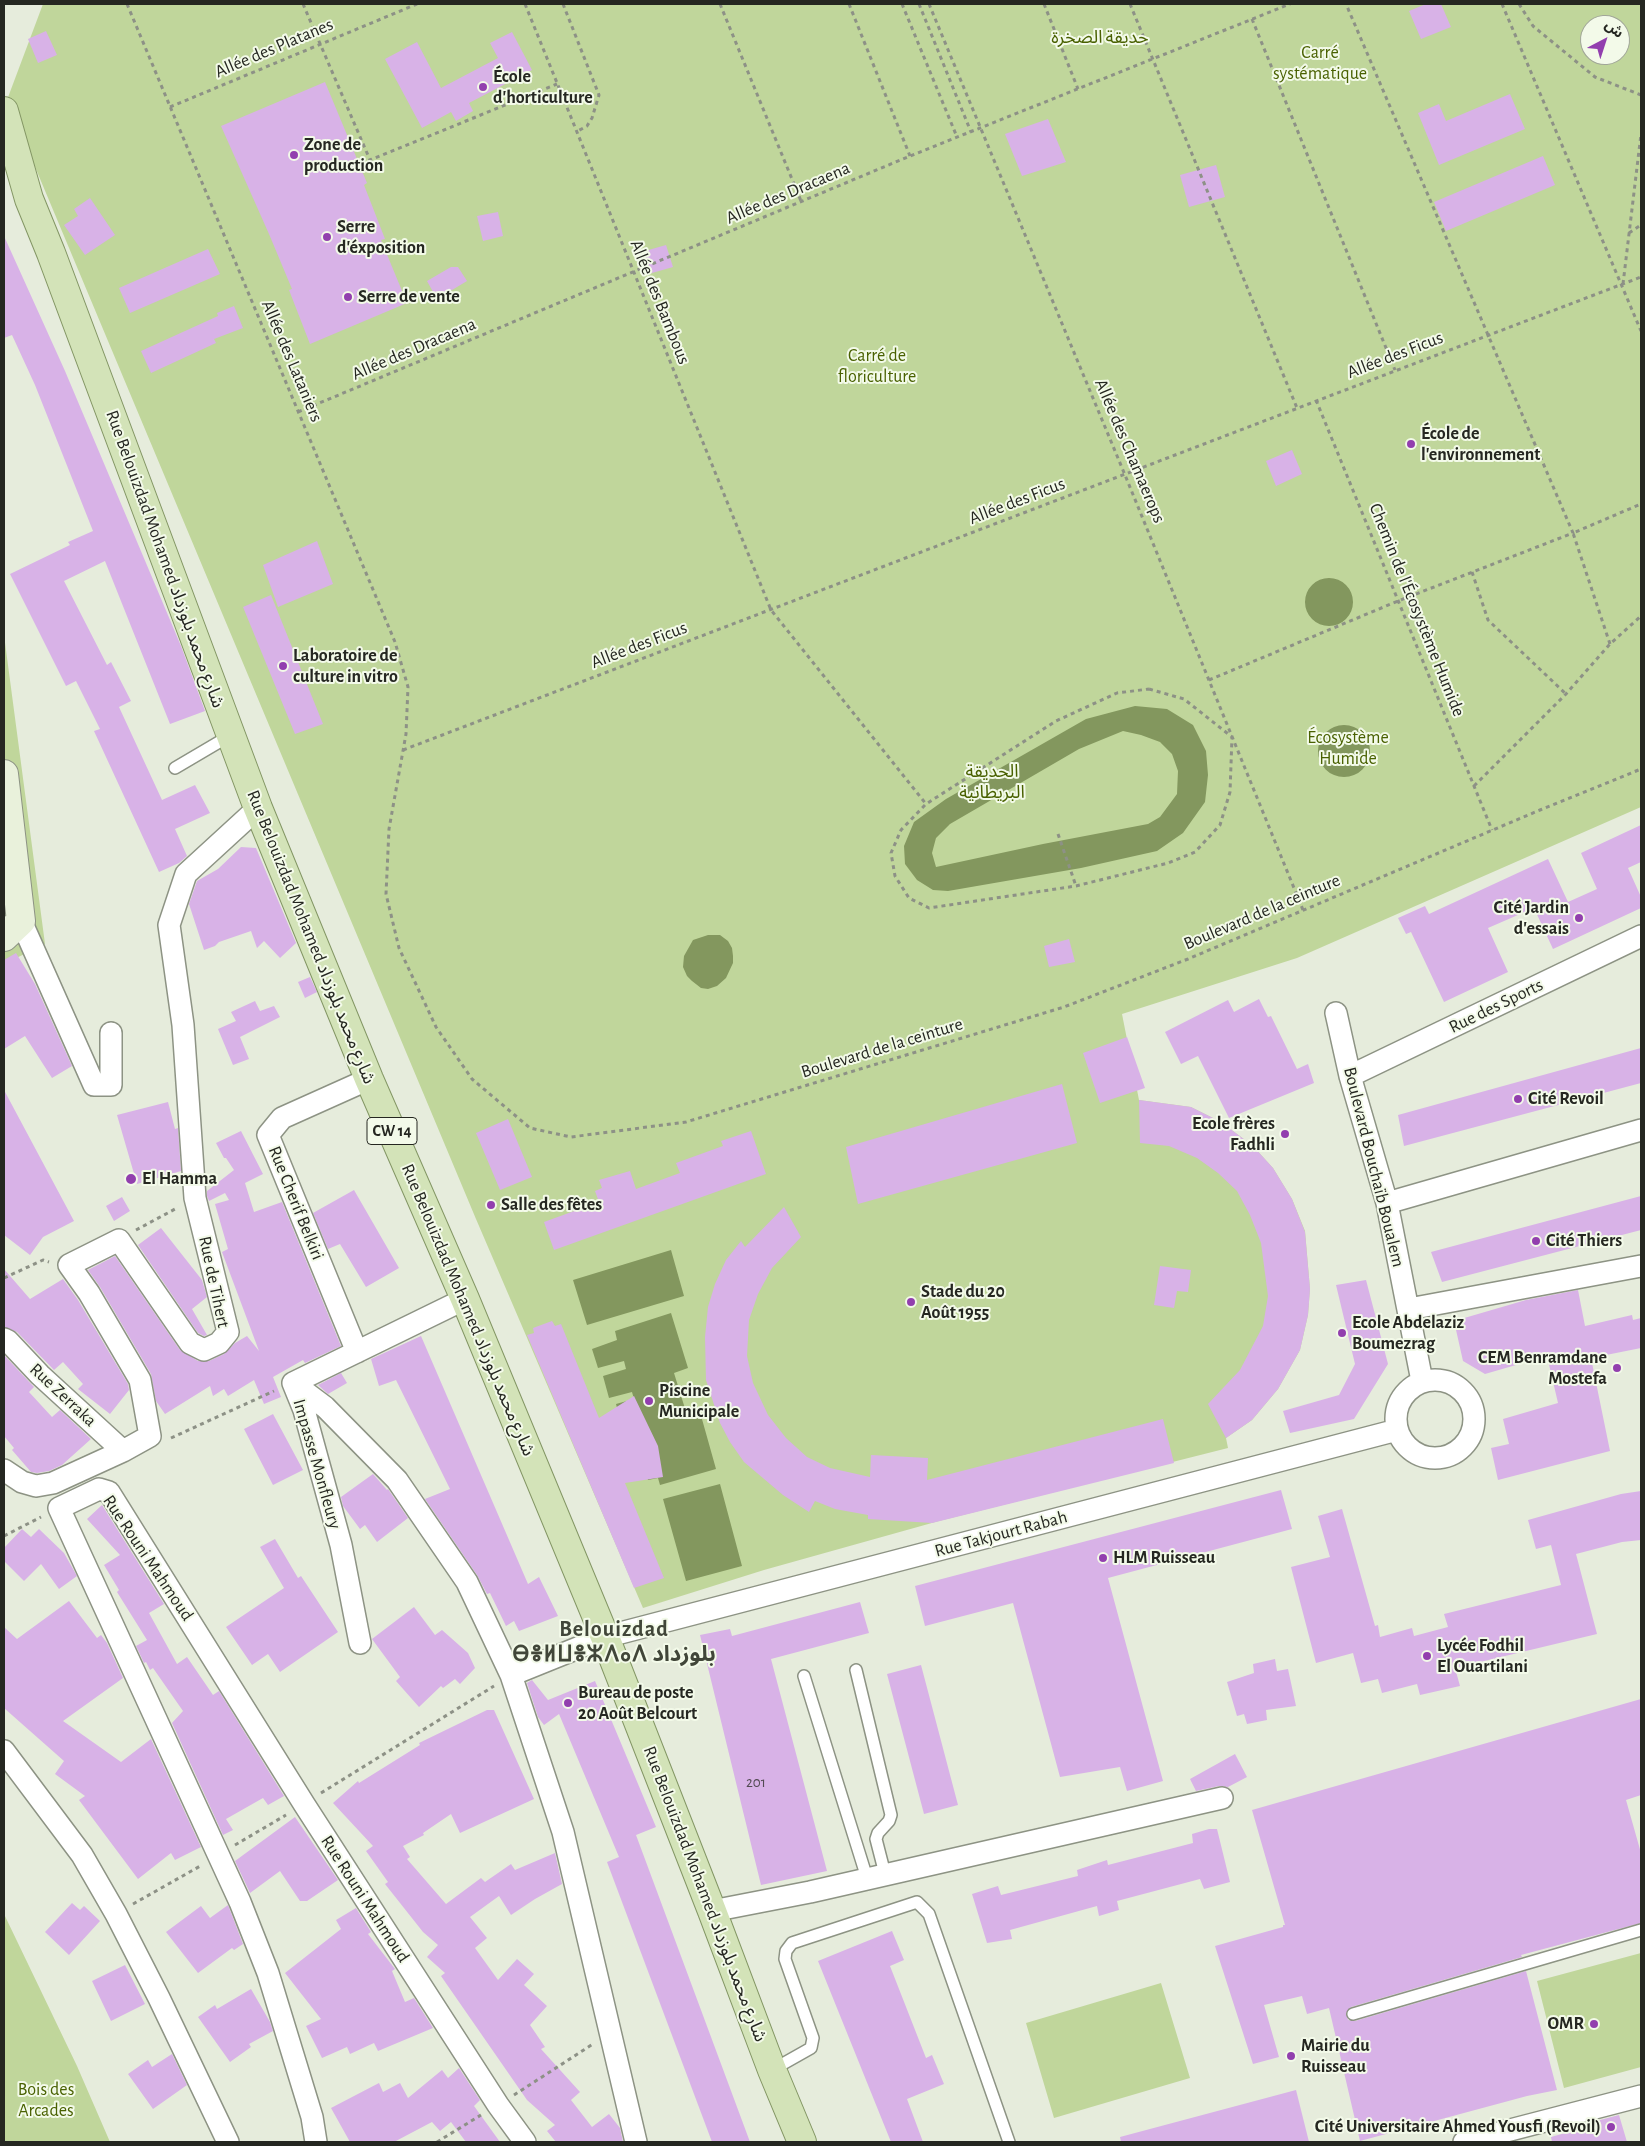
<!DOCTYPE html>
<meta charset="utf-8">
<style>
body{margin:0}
#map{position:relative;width:1645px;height:2146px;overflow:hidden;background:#e6ecdc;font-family:"Alegreya Sans","Noto Sans Arabic",sans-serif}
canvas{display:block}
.frame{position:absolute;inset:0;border:5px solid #252721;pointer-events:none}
.north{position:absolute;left:1580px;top:15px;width:50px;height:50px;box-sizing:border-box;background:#f3fae9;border:1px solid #a1a699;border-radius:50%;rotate:40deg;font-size:14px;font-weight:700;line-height:20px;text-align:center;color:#252721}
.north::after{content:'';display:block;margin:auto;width:18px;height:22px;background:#923fae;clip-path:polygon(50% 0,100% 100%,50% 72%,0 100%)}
</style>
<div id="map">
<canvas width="1645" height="2146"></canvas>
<div class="frame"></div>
<div class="north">ش</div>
</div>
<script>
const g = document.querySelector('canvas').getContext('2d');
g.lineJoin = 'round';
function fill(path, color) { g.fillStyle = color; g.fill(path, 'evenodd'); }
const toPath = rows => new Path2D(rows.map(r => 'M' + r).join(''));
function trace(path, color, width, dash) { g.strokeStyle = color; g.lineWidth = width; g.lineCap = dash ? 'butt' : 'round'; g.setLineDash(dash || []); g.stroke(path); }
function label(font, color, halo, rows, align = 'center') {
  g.font = font + ' "Alegreya Sans","Noto Sans Arabic","Noto Sans Tifinagh",sans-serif'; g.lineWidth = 4; g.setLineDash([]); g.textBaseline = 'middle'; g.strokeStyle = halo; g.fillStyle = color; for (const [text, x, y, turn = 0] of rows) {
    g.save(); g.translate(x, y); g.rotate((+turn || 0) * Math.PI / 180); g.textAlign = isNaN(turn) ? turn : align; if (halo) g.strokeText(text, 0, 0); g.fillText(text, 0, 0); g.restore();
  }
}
fill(toPath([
 [43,4,1641,4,1641,807,1297,958,1122,1014,1139,1100,1191,1107,1221,1122,1253,1146,1273,1168,1292,1199,1305,1231,1310,1289,1308,1315,1300,1350,1278,1389,1252,1420,1226,1438,1228,1448,939,1521,764,1570,643,1608,476,1219,7,100],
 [1590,25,1620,25,1620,55,1590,55],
 [4,635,45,944,4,964],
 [4,1914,77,2066,110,2142,4,2142],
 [1641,1953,1641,2067,1564,2088,1537,1981],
 [1161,1983,1190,2078,1054,2118,1026,2023]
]), '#c0d69b');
fill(toPath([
 '1305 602a24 24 0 1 1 48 0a24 24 0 1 1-48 0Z',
 [1135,706,1167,709,1193,725,1206,751,1208,775,1205,802,1183,833,1157,851,1081,868,948,891,933,890,917,880,905,864,904,846,914,822,946,799,1086,719],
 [1123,731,1141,735,1160,742,1172,754,1178,771,1177,794,1160,817,1148,824,1043,844,936,867,932,853,936,838,950,824,1079,749],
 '1318 751a26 26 0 1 1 52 0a26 26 0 1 1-52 0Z',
 [708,935,720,935,728,941,732,948,733,956,733,963,726,978,717,986,708,989,701,988,692,981,687,976,683,967,684,956,693,940],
 [671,1250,684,1296,587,1325,573,1280],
 [671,1313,688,1368,674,1373,687,1415,700,1412,716,1469,660,1485,658,1478,648,1480,643,1464,622,1426,616,1404,634,1399,632,1392,609,1398,603,1376,626,1369,624,1361,598,1368,592,1349,617,1340,615,1331],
 [720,1484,742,1566,686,1581,663,1499]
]), '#83975e');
fill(toPath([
 [1426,4,1441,4,1451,27,1421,39,1409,11],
 [46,31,57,55,38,63,28,39],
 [512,32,532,70,469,103,473,111,456,121,451,112,422,128,385,59,417,42,441,88,498,58,490,43],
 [325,82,367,183,364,185,385,239,381,240,407,303,310,344,289,290,292,289,269,234,221,126],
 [1510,94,1525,129,1439,165,1418,113,1439,104,1446,121],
 [1048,119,1066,162,1022,176,1005,134],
 [1543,156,1555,185,1446,231,1434,202],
 [1216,165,1225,197,1189,207,1180,175],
 [90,198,115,235,85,255,64,225,78,216,74,209],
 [498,212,503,236,483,241,477,216],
 [4,236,65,371,181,646,205,711,170,724,105,561,64,581,107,665,111,662,131,701,119,707,162,800,195,785,210,813,175,829,187,856,179,863,159,872,94,731,100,729,76,681,66,686,10,574,70,545,68,542,93,531,35,385,12,335,4,338],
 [666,245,673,267,645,275,638,253],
 [208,249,220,274,130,313,119,288],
 [451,267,458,267,467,281,437,299,427,281],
 [234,306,243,328,214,339,216,343,151,373,141,351,218,316,217,313],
 [1292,450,1302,474,1276,486,1266,461],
 [317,541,333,584,278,607,263,565],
 [271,595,323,724,295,734,243,607],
 [1641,825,1641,862,1628,868,1641,897,1641,908,1553,949,1534,908,1488,928,1508,972,1444,1002,1411,932,1406,934,1398,918,1425,906,1429,914,1548,859,1568,902,1597,889,1581,853],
 [241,847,256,848,296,943,280,958,264,941,257,948,251,931,219,942,215,946,204,950,189,904,197,881,218,869],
 [1069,939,1075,962,1049,967,1044,946],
 [16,953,35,984,72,1066,52,1078,25,1036,4,1049,4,960],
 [310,977,317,992,305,998,298,982],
 [1259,999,1268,1017,1271,1016,1297,1069,1308,1064,1314,1083,1229,1118,1198,1056,1181,1064,1165,1032,1228,1000,1234,1012],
 [255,1001,260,1011,274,1006,280,1017,240,1037,249,1059,233,1065,218,1029,236,1021,231,1012],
 [1127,1037,1145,1088,1100,1103,1083,1053],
 [1641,1048,1641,1083,1404,1146,1398,1115],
 [1062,1084,1077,1143,858,1204,846,1147],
 [4,1090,74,1221,43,1237,30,1255,4,1235],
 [1139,1100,1191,1107,1221,1122,1253,1146,1273,1168,1292,1199,1305,1232,1310,1289,1308,1315,1300,1350,1278,1389,1252,1420,1226,1438,1208,1404,1240,1370,1263,1326,1268,1296,1261,1243,1250,1215,1237,1191,1218,1173,1197,1158,1169,1146,1140,1143],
 [168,1102,175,1129,178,1128,181,1171,137,1184,117,1115],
 [508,1119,532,1177,500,1190,476,1133],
 [241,1131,263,1174,245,1183,254,1212,282,1202,341,1346,305,1363,303,1360,273,1377,281,1397,264,1404,254,1380,228,1396,224,1389,213,1396,210,1386,165,1414,156,1401,151,1374,100,1287,88,1270,115,1256,180,1350,198,1361,209,1361,224,1354,235,1343,247,1336,259,1351,222,1252,228,1249,215,1204,229,1200,225,1193,209,1201,207,1196,207,1191,234,1170,226,1158,224,1158,216,1143],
 [751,1131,766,1174,554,1250,544,1222,599,1202,595,1191,602,1188,599,1180,630,1171,636,1189,680,1173,676,1163,723,1146,721,1141],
 [354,1190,399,1268,366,1287,340,1244,328,1249,313,1213],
 [1641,1196,1641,1230,1442,1282,1431,1252],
 [122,1197,130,1211,114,1221,106,1206],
 [784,1207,801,1237,772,1268,758,1294,749,1320,747,1356,753,1383,768,1415,786,1438,807,1457,830,1468,870,1477,871,1455,928,1458,927,1480,1163,1419,1174,1463,932,1523,868,1519,868,1515,835,1509,815,1501,809,1512,783,1495,744,1462,730,1442,720,1423,706,1380,705,1337,708,1307,715,1284,726,1260,741,1241,745,1247],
 [161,1228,202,1280,207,1297,192,1309,207,1335,204,1336,198,1333,138,1245],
 [1160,1266,1191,1270,1188,1292,1177,1291,1174,1308,1154,1305],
 [4,1269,30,1299,63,1279,78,1300,128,1384,129,1390,110,1414,78,1389,83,1384,63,1362,54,1370,17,1332,4,1327],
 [1366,1280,1388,1364,1354,1419,1290,1433,1283,1411,1339,1395,1355,1364,1336,1285],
 [1578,1290,1585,1326,1632,1315,1633,1320,1641,1318,1641,1348,1591,1358,1610,1451,1498,1480,1491,1448,1509,1444,1503,1419,1558,1403,1547,1356,1485,1374,1463,1361,1454,1321,1526,1300],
 [552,1321,555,1326,561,1324,599,1418,634,1396,658,1446,663,1477,625,1483,664,1578,634,1588,527,1335,534,1333,533,1328],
 [421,1336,528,1584,539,1577,558,1616,519,1631,514,1621,506,1626,490,1593,487,1594,477,1575,425,1499,450,1489,396,1380,379,1386,371,1359],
 [4,1355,34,1387,29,1392,52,1417,60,1410,91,1439,62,1465,49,1471,37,1473,31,1472,12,1450,14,1448,4,1436],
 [341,1373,347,1383,328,1394,318,1385],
 [273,1414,303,1470,273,1485,244,1429],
 [373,1474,387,1490,388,1489,408,1518,377,1542,365,1525,360,1529,343,1506,341,1497],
 [1281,1490,1292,1529,1108,1578,1163,1781,1127,1791,1120,1767,1060,1777,1013,1603,925,1626,915,1586],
 [1641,1491,1641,1540,1622,1542,1576,1554,1597,1634,1455,1668,1460,1686,1420,1695,1417,1684,1382,1693,1378,1679,1361,1683,1353,1653,1316,1663,1291,1567,1330,1557,1318,1516,1342,1509,1375,1626,1378,1625,1380,1637,1412,1628,1414,1636,1448,1627,1444,1614,1561,1585,1551,1545,1536,1549,1528,1520,1621,1494],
 [102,1505,164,1604,149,1613,177,1664,187,1657,213,1695,219,1691,284,1796,268,1805,263,1798,226,1819,233,1830,223,1835,172,1723,183,1711,153,1668,150,1670,146,1662,144,1663,136,1646,147,1640,117,1592,119,1590,104,1565,120,1555,87,1519],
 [22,1529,31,1537,39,1529,64,1553,77,1576,59,1589,41,1564,24,1581,4,1561,4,1548],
 [275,1539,298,1578,301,1576,338,1632,280,1672,268,1654,252,1665,226,1627,284,1588,260,1547],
 [69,1601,97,1638,101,1635,107,1643,123,1678,63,1721,121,1762,151,1739,201,1847,175,1860,171,1853,138,1879,79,1800,85,1796,55,1774,64,1761,4,1708,4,1627,17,1639],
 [860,1602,869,1633,771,1659,827,1871,761,1885,700,1635,730,1629,732,1636],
 [414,1607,435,1635,442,1630,468,1653,475,1668,460,1684,455,1679,443,1688,441,1686,419,1707,396,1681,400,1677,372,1639],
 [1275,1659,1277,1671,1288,1669,1296,1706,1266,1710,1267,1720,1247,1724,1244,1714,1237,1716,1227,1682,1254,1673,1253,1664],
 [921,1665,958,1805,924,1814,887,1674],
 [532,1680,548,1700,595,1681,656,1827,636,1835,750,2142,712,2142,607,1862,619,1857,559,1714,544,1725,538,1717,527,1683],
 [1641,1699,1641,1795,1626,1800,1641,1853,1641,1923,1521,1955,1522,1957,1351,2007,1346,2013,1348,2020,1355,2021,1526,1971,1557,2090,1527,2096,1360,2141,1329,2008,1307,2014,1302,1996,1264,2005,1279,2057,1253,2064,1215,1946,1283,1927,1283,1925,1285,1925,1252,1810],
 [487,1710,494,1710,534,1799,460,1833,451,1814,423,1833,424,1835,403,1846,410,1857,407,1859,446,1904,481,1878,485,1882,511,1864,515,1870,555,1853,562,1884,535,1899,511,1915,499,1896,470,1917,487,1938,475,1948,498,1980,517,1959,534,1974,524,1985,547,2006,530,2025,545,2047,541,2049,580,2092,571,2100,592,2127,609,2114,620,2128,623,2142,556,2142,547,2131,555,2125,527,2100,441,1976,445,1973,427,1957,438,1945,423,1932,385,1884,388,1882,366,1851,373,1846,333,1803,358,1781,359,1783,420,1745,419,1743],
 [1235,1754,1247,1777,1228,1787,1219,1786,1196,1791,1190,1779],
 [295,1817,338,1880,307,1901,300,1901,280,1871,250,1893,235,1861],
 [1209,1829,1217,1829,1230,1882,1204,1889,1200,1879,1117,1901,1119,1910,1099,1916,1097,1906,1010,1930,1012,1939,987,1943,972,1894,998,1886,1001,1895,1078,1876,1077,1870,1107,1860,1108,1865,1193,1843,1192,1834],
 [72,1903,80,1910,84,1906,100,1921,69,1955,45,1932],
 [228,1905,243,1944,234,1950,232,1948,198,1973,166,1932,201,1906,210,1918],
 [356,1908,371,1932,368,1934,395,1969,392,1971,405,2002,414,1998,433,2028,378,2051,374,2043,350,2054,347,2047,322,2058,306,2026,321,2019,285,1973,341,1929,336,1920],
 [892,1931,904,1960,890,1966,926,2058,932,2055,944,2084,907,2099,923,2142,891,2142,818,1961],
 [125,1965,145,2004,111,2021,92,1981],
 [251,1989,270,2022,273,2031,249,2044,251,2047,230,2062,198,2017,215,2005,217,2009],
 [172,2054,187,2085,153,2109,128,2074,148,2060,152,2067],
 [459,2068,480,2100,474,2106,500,2142,466,2142,451,2122,440,2131,432,2122,394,2142,350,2142,331,2108,379,2083,383,2092,400,2083,408,2098,442,2070,448,2078],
 [1296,2090,1309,2142,1121,2142,1120,2137],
 [1619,2115,1627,2142,1552,2142,1551,2137,1590,2126,1589,2123]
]), '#d8b2e7');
const lane = toPath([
 [175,768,231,735],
 [856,1670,891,1815,889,1821,878,1833,876,1839,885,1874],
 [804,1676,867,1878],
 [1353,2014,1641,1930],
 [772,2070,811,2048,813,2038,785,1959,786,1951,792,1943,917,1902,929,1914,1009,2142]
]);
const street = toPath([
 [21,921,94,1085,111,1085,111,1033],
 [1336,1013,1350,1076,1387,1203,1422,1381],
 [1350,1076,1641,936],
 [1387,1203,1641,1130],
 [1409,1309,1641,1266],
 [4,1339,8,1341,40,1375,123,1451],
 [357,1352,268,1135,282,1118,369,1079],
 '1396 1419a39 39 0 1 1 78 0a39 39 0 1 1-78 0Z',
 [293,1383,465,1299],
 [4,1470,22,1482,36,1486,53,1483,123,1451,150,1436,140,1380,89,1293,69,1265,119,1240,190,1343,204,1350,219,1343,228,1332,195,1198,183,1025,169,925,186,874,258,808],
 [360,1643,341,1545,304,1410,293,1383,325,1407,397,1480,467,1582,511,1675],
 [4,1751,82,1855,116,1914,159,1998,228,2142],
 [712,1911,810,1892,1222,1798],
 [316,2142,312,2117,268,1973,240,1902,59,1508,99,1489,109,1492,304,1804,498,2105,525,2142],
 [636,2142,563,1832,511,1675,605,1637,1397,1430],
 [1464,2142,1641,2096]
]);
const secondary = toPath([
 [4,774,21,921,4,937]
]);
const primary = toPath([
 [4,111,29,199,51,253,258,808,369,1079,465,1299,605,1637,712,1911,772,2070,802,2142]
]);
trace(lane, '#8d9384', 14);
trace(street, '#8d9384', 24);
trace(secondary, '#8d9384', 30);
trace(primary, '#839664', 30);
trace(toPath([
 [127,4,395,642,408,687,406,734,389,829,386,894,399,948,436,1027,472,1079,530,1128,571,1137,686,1122,1064,1007,1188,959,1540,810,1641,769],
 [303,4,370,160,557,84],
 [525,4,771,610,926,804],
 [563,4,599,95,592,118,587,126,576,132],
 [720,4,801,201],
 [849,4,910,156],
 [902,4,957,137],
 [919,4,971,132],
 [929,4,1125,475,1303,910],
 [1044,4,1078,89],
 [1130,4,1297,408],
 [1502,4,1641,331],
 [1519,4,1533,26,1595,77,1641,95],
 [1252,19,1395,370],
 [170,107,417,4],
 [1629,233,1641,225],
 [1623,284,1641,134],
 [1316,400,1492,830],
 [298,412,910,156,1290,4],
 [1472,572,1488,620,1566,694],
 [1610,644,1573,533,1641,504],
 [1209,680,1398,601,1573,533,1346,4],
 [1149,689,1184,699,1232,737,1230,792,1220,825,1195,852,1168,863,1076,886,929,908,909,898,895,876,891,853,901,830,926,804,1056,721,1117,693,1149,689],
 [403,750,1641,277],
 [1474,786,1566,694,1610,644,1641,616],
 [1058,834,1076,886],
 [136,1230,177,1208],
 [4,1278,43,1260,49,1262],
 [171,1438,274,1391],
 [4,1536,41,1517],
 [321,1793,494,1686],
 [235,1845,286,1815],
 [133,1904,202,1865],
 [514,2095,593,2044],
 [437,2142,481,2115]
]), '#8d9186', 3, [4, 4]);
trace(lane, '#fff', 11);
trace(street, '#fff', 21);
trace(secondary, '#e9f1db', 28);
trace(primary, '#d3e3b8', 28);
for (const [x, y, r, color] of [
 [483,87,5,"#923fae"],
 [294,155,5,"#923fae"],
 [327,237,5,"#923fae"],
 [348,297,5,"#923fae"],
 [1411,444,5,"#923fae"],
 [283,666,5,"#923fae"],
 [1579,918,5,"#923fae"],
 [1518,1099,5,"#923fae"],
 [1285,1134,5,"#923fae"],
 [131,1179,6,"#923fae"],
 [491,1205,5,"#923fae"],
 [1536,1241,5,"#923fae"],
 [911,1302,5,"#923fae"],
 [1342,1333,5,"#923fae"],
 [1617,1368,5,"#923fae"],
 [649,1401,5,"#923fae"],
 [1103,1558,5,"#923fae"],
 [1427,1656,5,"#923fae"],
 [568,1703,5,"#923fae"],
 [1594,2024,5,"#923fae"],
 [1291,2056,5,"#923fae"],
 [1611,2127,5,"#923fae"]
]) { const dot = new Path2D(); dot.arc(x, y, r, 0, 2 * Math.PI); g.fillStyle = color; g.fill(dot); trace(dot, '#f3fae9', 2); }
label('15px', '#524a52', null, [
 ["201",756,1782]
]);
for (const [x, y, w] of [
 [392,1131,50]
]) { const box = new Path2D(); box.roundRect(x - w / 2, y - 13.5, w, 27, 4); g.fillStyle = '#f3fae9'; g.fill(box); trace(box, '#252721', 1); }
label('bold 16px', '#252721', null, [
 ["CW 14",392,1131]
]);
label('18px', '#496101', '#f3fae9', [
 ["حديقة الصخرة",1100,38],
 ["Carré",1320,53],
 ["systématique",1320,74],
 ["Carré de",877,356],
 ["floriculture",877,377],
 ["Écosystème",1348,738],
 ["Humide",1348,759],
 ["الحديقة",992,772],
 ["البريطانية",992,793],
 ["Bois des",46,2090],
 ["Arcades",46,2111]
]);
label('18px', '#252721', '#f3fae9', [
 ["Allée des Platanes",274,48,-23],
 ["Allée des Dracaena",788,193,-23],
 ["Allée des Bambous",660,302,68],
 ["Allée des Dracaena",414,349,-23],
 ["Allée des Ficus",1395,355,-21],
 ["Allée des Lataniers",292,361,67],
 ["Allée des Chamaerops",1130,451,67],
 ["Allée des Ficus",1017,501,-21],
 ["Rue Belouizdad Mohamed شارع محمد بلوزداد",165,559,70],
 ["Chemin de l'Écosystème Humide",1417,610,68],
 ["Allée des Ficus",639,645,-21],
 ["Boulevard de la ceinture",1262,912,-23],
 ["Rue Belouizdad Mohamed شارع محمد بلوزداد",311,937,68],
 ["Rue des Sports",1496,1006,-26],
 ["Boulevard de la ceinture",882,1048,-17],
 ["Boulevard Bouchaïb Boualem",1374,1167,76],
 ["Rue Cherif Belkiri",296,1203,68],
 ["Rue de Tihert",214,1282,78],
 ["Rue Belouizdad Mohamed شارع محمد بلوزداد",468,1310,67],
 ["Rue Zerraka",63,1395,43],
 ["Impasse Monfleury",317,1464,74],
 ["Rue Takjourt Rabah",1001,1534,-15],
 ["Rue Rouni Mahmoud",148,1558,56],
 ["Rue Belouizdad Mohamed شارع محمد بلوزداد",705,1894,69],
 ["Rue Rouni Mahmoud",365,1899,57]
]);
label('bold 18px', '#252721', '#f3fae9', [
 ["École",493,77],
 ["d'horticulture",493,98],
 ["Zone de",304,145],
 ["production",304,166],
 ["Serre",337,227],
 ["d'éxposition",337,248],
 ["Serre de vente",358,297],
 ["École de",1421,434],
 ["l'environnement",1421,455],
 ["Laboratoire de",293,656],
 ["culture in vitro",293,677],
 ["Cité Jardin",1569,908,"right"],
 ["d'essais",1569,929,"right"],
 ["Cité Revoil",1528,1099],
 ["Ecole frères",1275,1124,"right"],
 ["Fadhli",1275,1145,"right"],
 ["El Hamma",142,1179],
 ["Salle des fêtes",501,1205],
 ["Cité Thiers",1546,1241],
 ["Stade du 20",921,1292],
 ["Août 1955",921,1313],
 ["Ecole Abdelaziz",1352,1323],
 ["Boumezrag",1352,1344],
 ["CEM Benramdane",1607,1358,"right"],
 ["Mostefa",1607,1379,"right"],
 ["Piscine",659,1391],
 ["Municipale",659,1412],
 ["HLM Ruisseau",1113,1558],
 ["Lycée Fodhil",1437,1646],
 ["El Ouartilani",1437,1667],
 ["Bureau de poste",578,1693],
 ["20 Août Belcourt",578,1714],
 ["OMR",1584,2024,"right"],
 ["Mairie du",1301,2046],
 ["Ruisseau",1301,2067],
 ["Cité Universitaire Ahmed Yousfi (Revoil)",1601,2127,"right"]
], 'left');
g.letterSpacing = '1px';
label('bold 22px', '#414639', '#f3fae9', [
 ["Belouizdad",614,1629],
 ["ⴱⴻⵍⵡⴻⵣⴷⴰⴷ بلوزداد",614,1654]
]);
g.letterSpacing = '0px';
</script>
